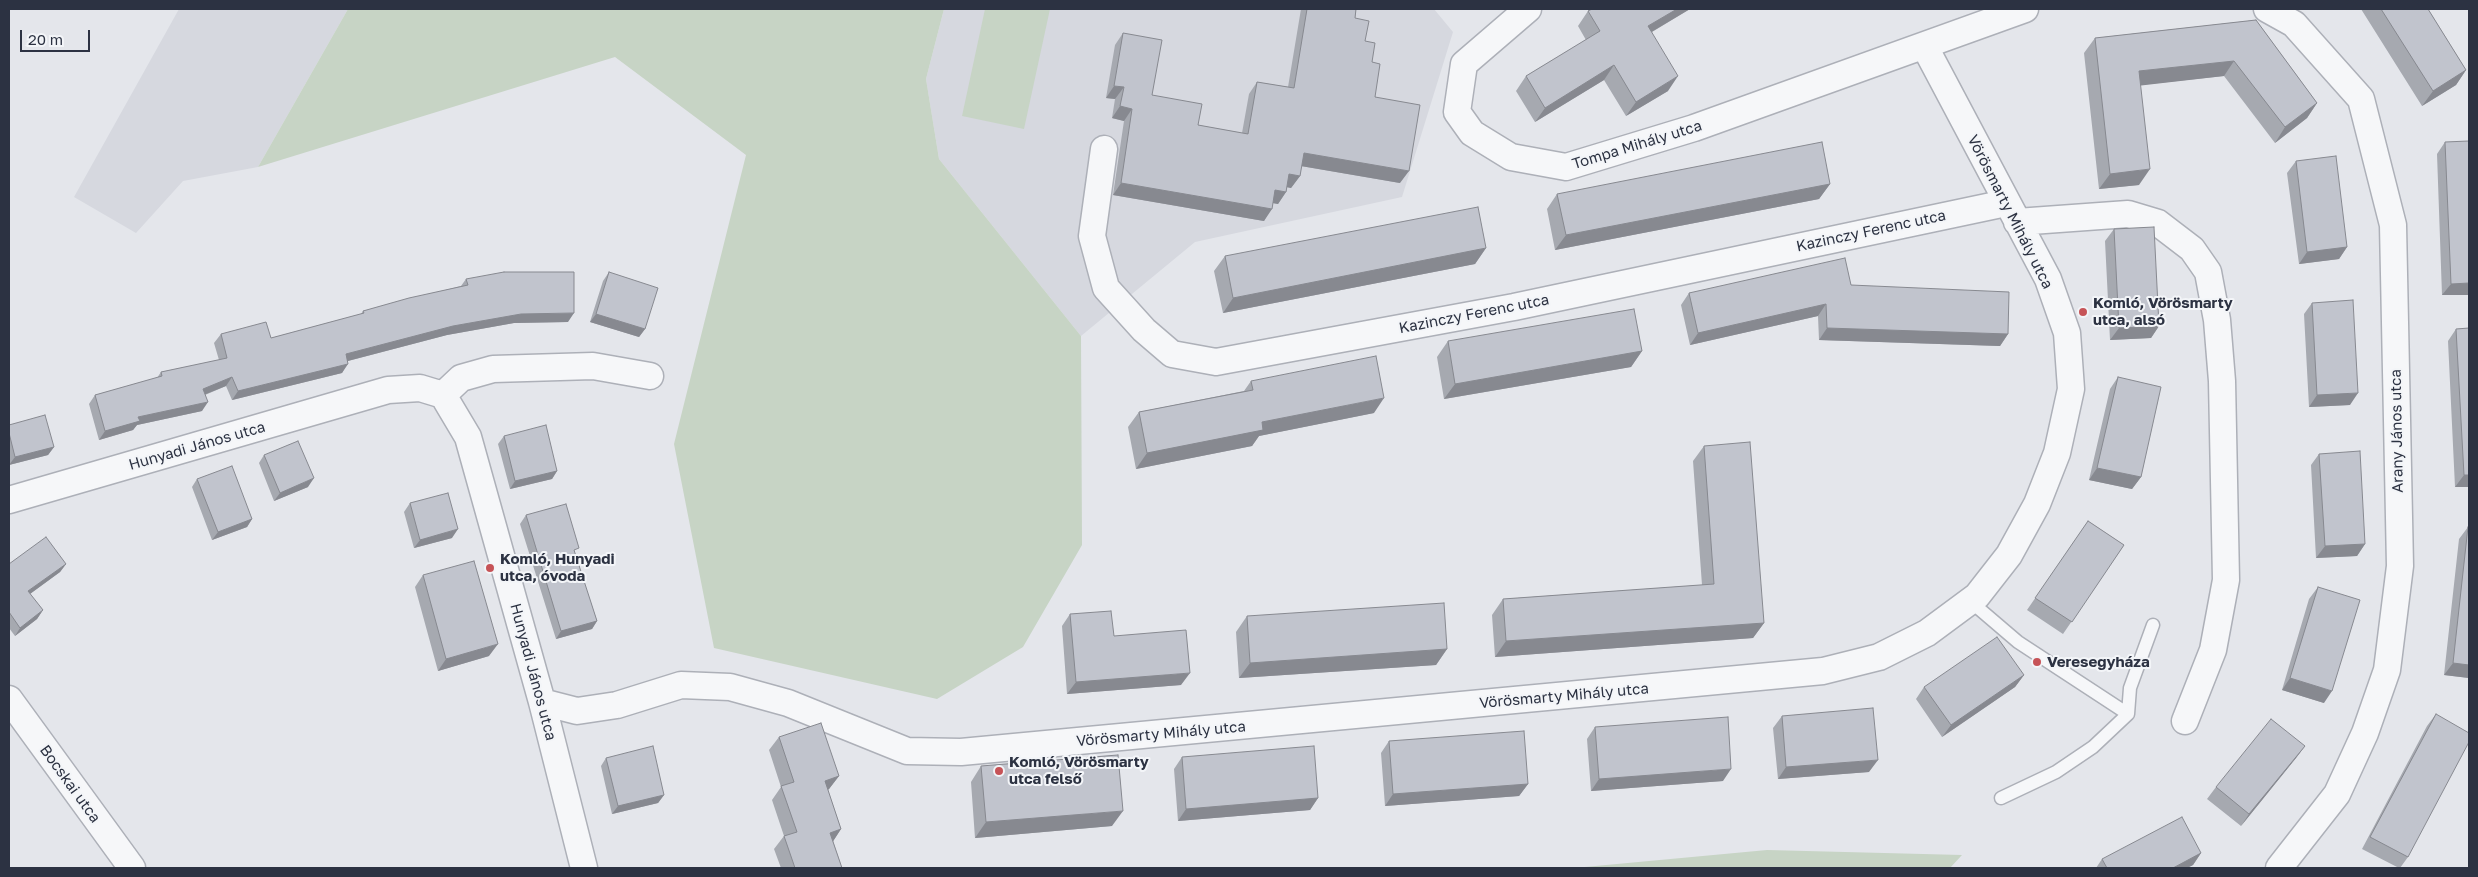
<!DOCTYPE html>
<meta charset="utf-8">
<style>
body{margin:0}
#map{position:relative;width:2478px;height:877px;overflow:hidden;background:#e4e6eb;font-family:"Golos Text",sans-serif}
canvas{display:block}
.frame{position:absolute;inset:0;border:10px solid #2c3242;pointer-events:none}
.scale{position:absolute;left:20px;top:30px;width:70px;height:22px;box-sizing:border-box;border:2px solid #2c3242;border-top:0;padding-left:6px;font-size:15px;line-height:18px;white-space:nowrap;color:#2c3242;-webkit-text-stroke:4px #f3f5f8;paint-order:stroke}
</style>
<div id="map">
<canvas width="2478" height="877"></canvas>
<div class="frame"></div>
<div class="scale">20 m</div>
</div>
<script>
const g = document.querySelector('canvas').getContext('2d');
g.lineJoin = 'round';
function fill(path, color) { g.fillStyle = color; g.fill(path, 'evenodd'); }
const toPath = rows => new Path2D(rows.map(r => 'M' + r).join(''));
function trace(path, color, width, dash) { g.strokeStyle = color; g.lineWidth = width; g.lineCap = dash ? 'butt' : 'round'; g.setLineDash(dash || []); g.stroke(path); }
function label(font, color, halo, rows, align = 'center') {
  g.font = font + ' "Golos Text",sans-serif'; g.lineWidth = 4; g.setLineDash([]); g.textBaseline = 'middle'; g.strokeStyle = halo; g.fillStyle = color; for (const [text, x, y, turn = 0] of rows) {
    g.save(); g.translate(x, y); g.rotate((+turn || 0) * Math.PI / 180); g.textAlign = isNaN(turn) ? turn : align; if (halo) g.strokeText(text, 0, 0); g.fillText(text, 0, 0); g.restore();
  }
}
fill(toPath([
 [179,9,348,9,258,167,183,181,136,233,74,197],
 [944,9,1434,9,1453,32,1402,197,1195,242,1081,336,939,159,926,79]
]), '#d6d8df');
fill(toPath([
 [348,9,944,9,926,79,939,159,1081,336,1082,545,1023,647,937,699,714,648,674,444,746,155,615,57,258,167],
 [985,9,1050,9,1024,129,962,116],
 [1767,850,1962,855,1950,868,1574,868]
]), '#c7d4c5');
const service = toPath([
 [1970,601,2018,642,2128,714],
 [2001,798,2056,772,2093,747,2128,714,2130,688,2153,625]
]);
const minor = toPath([
 [1528,9,1464,64,1457,112,1472,133,1511,157,1566,167,1694,128,2025,9],
 [2267,9,2294,24,2361,99,2393,225,2400,566,2387,670,2365,733,2337,794,2279,868],
 [1104,149,1092,236,1106,288,1144,330,1172,354,1216,362,1514,307,2006,203],
 [2017,222,2128,214,2158,223,2192,249,2208,272,2217,320,2222,381,2226,580,2213,650,2185,721],
 [443,395,461,378,493,369,593,366,650,376],
 [9,500,388,390,420,388,443,395,468,437,542,702,584,868],
 [9,699,132,868],
 [542,702,577,711,617,705,681,685,730,687,788,703,907,751,961,752,1823,671,1879,657,1927,633,1977,596,2009,555,2037,504,2057,453,2071,389,2067,333,2048,279,1925,47]
]);
trace(service, '#adb0b8', 15);
trace(minor, '#adb0b8', 29);
trace(service, '#f6f7f9', 12);
trace(minor, '#f6f7f9', 26);
fill(toPath([
 [1301,9,1356,9,1355,18,1365,41,1372,62,1375,97,1400,183,1301,166,1300,176,1291,188,1287,187,1286,192,1278,204,1273,203,1264,221,1113,195,1124,121,1112,118,1115,99,1106,98,1115,45,1123,33,1152,95,1198,125,1242,133,1249,94,1257,82,1288,87],
 [1592,9,1690,9,1652,32,1668,91,1626,116,1604,80,1535,122,1516,91,1526,76,1586,40,1578,26,1588,11],
 [2361,9,2428,9,2466,70,2456,85,2422,106],
 [2256,20,2317,103,2307,118,2275,143,2224,76,2140,85,2139,185,2099,189,2084,53,2095,38],
 [2445,142,2469,295,2442,295,2437,154],
 [2296,161,2347,247,2339,259,2299,264,2287,173],
 [1830,184,1819,199,1555,250,1547,209,1557,194],
 [2114,229,2159,326,2151,338,2110,340,2105,241],
 [1486,248,1475,264,1223,313,1214,271,1225,256],
 [609,272,645,329,639,337,590,322,603,281],
 [466,279,568,322,514,323,447,335,348,361,342,373,232,400,226,386,205,395,202,411,137,425,133,430,99,440,89,404,95,395,157,378,161,372,219,360,214,343,221,334,271,338,361,314,363,311,461,286],
 [1851,285,2008,334,2000,346,1819,340,1818,316,1690,345,1681,305,1689,293],
 [2312,303,2350,405,2309,407,2304,314],
 [2469,328,2469,487,2455,487,2448,341,2456,329],
 [1448,341,1642,351,1631,367,1444,399,1437,357],
 [2118,377,2141,477,2132,489,2089,480,2110,389],
 [1251,381,1374,413,1259,436,1252,446,1136,469,1128,427,1139,412,1244,391],
 [9,425,54,447,48,455,9,465],
 [504,436,557,471,552,479,510,489,498,444],
 [1704,446,1764,623,1753,638,1495,657,1492,615,1503,599,1702,585,1693,461],
 [2319,454,2365,544,2357,556,2316,558,2311,465],
 [264,455,308,487,274,501,259,463],
 [197,479,252,519,247,527,212,540,192,487],
 [410,503,452,538,414,548,404,512],
 [526,515,575,554,597,621,592,629,556,639,520,524],
 [2088,521,2124,545,2063,634,2027,610],
 [2468,527,2469,527,2469,678,2444,675,2459,539],
 [9,564,66,564,60,572,30,594,43,610,37,619,15,636,9,628],
 [423,575,489,656,438,671,415,587],
 [2318,587,2324,703,2282,690,2309,599],
 [1070,614,1114,636,1181,685,1067,694,1062,626],
 [1247,616,1447,649,1436,665,1239,678,1236,632],
 [2024,675,2015,687,1942,737,1916,699,1924,687],
 [2436,714,2408,857,2400,868,2399,868,2362,849,2427,726],
 [1782,716,1869,772,1778,779,1773,728],
 [1595,727,1723,781,1591,791,1587,739],
 [779,737,839,776,829,789,828,790,841,829,833,841,842,868,781,868,774,849,784,836,772,800,781,787,769,750],
 [1389,741,1528,784,1519,796,1385,806,1381,753],
 [2305,746,2296,758,2241,826,2207,799,2216,787],
 [1182,757,1318,798,1310,810,1178,821,1174,769],
 [606,758,664,795,658,803,612,814,601,766],
 [981,766,1112,826,975,838,971,782],
 [2201,853,2193,865,2187,868,2096,868,2102,859]
]), '#a6a9b0');
fill(toPath([
 [1677,9,1690,9,1638,40,1648,26],
 [2234,61,2224,76,2128,87,2139,71],
 [1614,65,1604,80,1535,122,1545,108],
 [2466,70,2456,85,2422,106,2433,91],
 [1678,76,1668,91,1626,116,1636,102],
 [1114,86,1124,87,1115,99,1106,98],
 [2317,103,2307,118,2275,143,2285,127],
 [1120,106,1132,109,1124,121,1112,118],
 [1304,153,1409,171,1400,183,1295,165],
 [2150,169,2139,185,2099,189,2110,174],
 [1289,174,1300,176,1291,188,1281,186],
 [1121,183,1272,209,1264,221,1113,195],
 [1830,184,1819,199,1555,250,1566,235],
 [1275,190,1286,192,1278,204,1267,202],
 [2347,247,2339,259,2299,264,2307,252],
 [1486,248,1475,264,1223,313,1233,298],
 [2469,283,2469,295,2442,295,2451,284],
 [1826,304,1818,316,1690,345,1698,333],
 [574,313,568,322,514,323,447,335,340,363,346,354,453,326,521,314],
 [596,314,645,329,639,337,590,322],
 [2159,326,2151,338,2110,340,2119,328],
 [1827,328,2008,334,2000,346,1819,340],
 [1642,351,1631,367,1444,399,1455,384],
 [348,364,342,373,232,400,238,391],
 [232,377,226,386,196,398,203,389],
 [2358,393,2350,405,2309,407,2317,395],
 [1384,398,1374,413,1259,436,1252,446,1136,469,1147,453,1262,422],
 [208,402,202,411,137,425,133,430,99,440,105,431,138,417],
 [54,447,48,455,9,465,15,457],
 [2097,468,2141,477,2132,489,2089,480],
 [557,471,552,479,510,489,515,481],
 [2464,475,2469,475,2469,487,2455,487],
 [314,478,308,487,274,501,280,493],
 [252,519,247,527,212,540,218,532],
 [458,529,452,538,414,548,420,540],
 [2365,544,2357,556,2316,558,2325,546],
 [66,564,60,572,23,599,28,591],
 [43,610,37,619,15,636,20,628],
 [597,621,592,629,556,639,561,631],
 [1764,623,1753,638,1495,657,1506,641],
 [498,644,489,656,438,671,446,659],
 [1447,649,1436,665,1239,678,1250,663],
 [2453,663,2469,665,2469,678,2444,675],
 [1190,673,1181,685,1067,694,1076,682],
 [2024,675,2015,687,1942,737,1951,725],
 [2290,678,2332,691,2324,703,2282,690],
 [2305,746,2296,758,2241,826,2249,814],
 [1878,760,1869,772,1778,779,1786,767],
 [1731,769,1723,781,1591,791,1599,779],
 [839,776,829,789,815,794,825,781],
 [1528,784,1519,796,1385,806,1393,794],
 [664,795,658,803,612,814,618,806],
 [1318,798,1310,810,1178,821,1186,809],
 [1123,811,1112,826,975,838,986,822],
 [841,829,832,843,830,833],
 [2201,853,2193,865,2187,868,2173,868]
]), '#878990');
const building = toPath([
 [1307,9,1356,9,1355,18,1369,21,1365,41,1375,43,1372,62,1380,64,1375,97,1420,105,1409,171,1304,153,1300,176,1289,174,1286,192,1275,190,1272,209,1121,183,1132,109,1120,106,1124,87,1114,86,1123,33,1162,40,1152,95,1202,104,1198,125,1248,134,1257,82,1294,88,1307,9],
 [1592,9,1677,9,1648,26,1678,76,1636,102,1614,65,1545,108,1526,76,1600,31,1588,11,1592,9],
 [2381,9,2428,9,2466,70,2433,91,2381,9],
 [2256,20,2317,103,2285,127,2234,61,2139,71,2150,169,2110,174,2095,38,2256,20],
 [2469,141,2469,283,2451,284,2445,142,2469,141],
 [1822,142,1830,184,1566,235,1557,194,1822,142],
 [2336,156,2347,247,2307,252,2296,161,2336,156],
 [1478,207,1486,248,1233,298,1225,256,1478,207],
 [2154,227,2159,326,2119,328,2114,229,2154,227],
 [1845,258,1851,285,2009,292,2008,334,1827,328,1826,304,1698,333,1689,293,1845,258],
 [504,272,574,272,574,313,521,314,453,326,346,354,348,364,238,391,232,377,203,389,208,402,138,417,140,421,105,431,95,395,162,376,161,372,227,358,221,334,266,322,271,338,364,313,363,311,409,298,468,285,466,279,504,272],
 [609,272,658,288,645,329,596,314,609,272],
 [2353,300,2358,393,2317,395,2312,303,2353,300],
 [1634,309,1642,351,1455,384,1448,341,1634,309],
 [2469,328,2469,475,2464,475,2456,329,2469,328],
 [1376,356,1384,398,1262,422,1263,430,1147,453,1139,412,1253,390,1251,381,1376,356],
 [2118,377,2161,387,2141,477,2097,468,2118,377],
 [45,415,54,447,15,457,9,433,9,425,45,415],
 [546,425,557,471,515,481,504,436,546,425],
 [298,441,314,478,280,493,264,455,298,441],
 [1750,442,1764,623,1506,641,1503,599,1714,584,1704,446,1750,442],
 [2360,451,2365,544,2325,546,2319,454,2360,451],
 [232,466,252,519,218,532,197,479,232,466],
 [448,493,458,529,420,540,410,503,448,493],
 [566,504,579,548,574,550,597,621,561,631,526,515,566,504],
 [2088,521,2124,545,2072,622,2035,598,2088,521],
 [2468,527,2469,527,2469,665,2453,663,2468,527],
 [46,537,66,564,28,591,43,610,20,628,9,612,9,564,46,537],
 [474,561,498,644,446,659,423,575,474,561],
 [2318,587,2360,600,2332,691,2290,678,2318,587],
 [1444,603,1447,649,1250,663,1247,616,1444,603],
 [1111,611,1114,636,1186,630,1190,673,1076,682,1070,614,1111,611],
 [1997,637,2024,675,1951,725,1924,687,1997,637],
 [1873,708,1878,760,1786,767,1782,716,1873,708],
 [2436,714,2469,733,2469,742,2408,857,2370,837,2436,714],
 [1728,717,1731,769,1599,779,1595,727,1728,717],
 [2271,719,2305,746,2249,814,2216,787,2271,719],
 [821,723,839,776,825,781,841,829,830,833,842,868,795,868,784,836,797,832,781,786,794,782,779,737,821,723],
 [1524,731,1528,784,1393,794,1389,741,1524,731],
 [653,746,664,795,618,806,606,758,653,746],
 [1314,746,1318,798,1186,809,1182,757,1314,746],
 [1118,755,1123,811,986,822,981,766,1118,755],
 [2182,817,2201,853,2173,868,2107,868,2102,859,2182,817]
]);
fill(building, '#c1c4cd');
trace(building, '#878990', 1);
for (const [x, y, r, color] of [
 [2083,312,5,"#c65357"],
 [490,568,5,"#c65357"],
 [2037,662,5,"#c65357"],
 [999,771,5,"#c65357"]
]) { const dot = new Path2D(); dot.arc(x, y, r, 0, 2 * Math.PI); g.fillStyle = color; g.fill(dot); trace(dot, '#f3f5f8', 2); }
label('15px', '#2c3242', '#f3f5f8', [
 ["Tompa Mihály utca",1637,145,-17],
 ["Vörösmarty Mihály utca",2010,212,63],
 ["Kazinczy Ferenc utca",1871,231,-12],
 ["Kazinczy Ferenc utca",1474,314,-11],
 ["Arany János utca",2397,431,-91],
 ["Hunyadi János utca",197,446,-16],
 ["Hunyadi János utca",533,672,75],
 ["Vörösmarty Mihály utca",1564,696,-5],
 ["Vörösmarty Mihály utca",1161,734,-5],
 ["Bocskai utca",70,784,54]
]);
label('bold 15px', '#2c3242', '#f3f5f8', [
 ["Komló, Vörösmarty",2093,303],
 ["utca, alsó",2093,320],
 ["Komló, Hunyadi",500,559],
 ["utca, óvoda",500,576],
 ["Veresegyháza",2047,662],
 ["Komló, Vörösmarty",1009,762],
 ["utca felső",1009,779]
], 'left');
</script>
